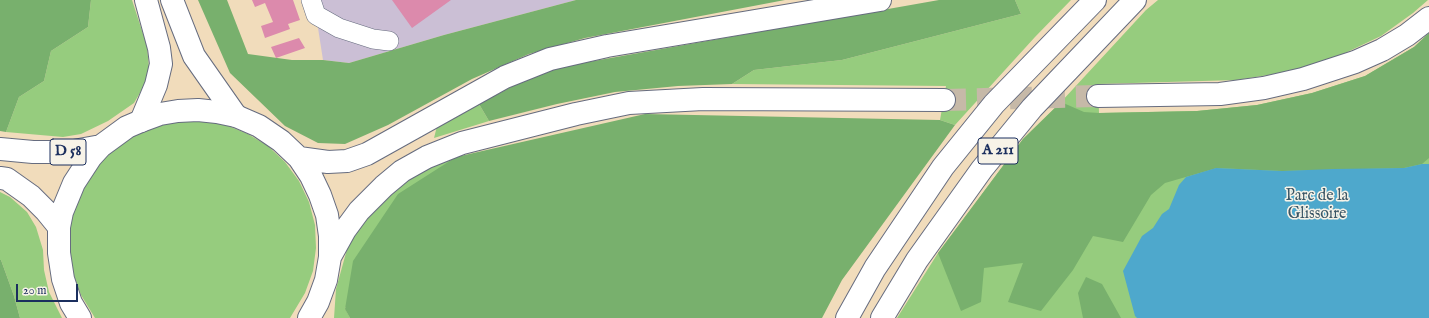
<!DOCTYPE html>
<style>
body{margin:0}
#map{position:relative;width:1429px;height:318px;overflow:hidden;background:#f1dcbb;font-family:"IM FELL English",serif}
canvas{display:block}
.scale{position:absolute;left:16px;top:284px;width:62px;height:18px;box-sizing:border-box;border:2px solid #1b2f5e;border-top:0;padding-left:5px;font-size:12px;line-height:14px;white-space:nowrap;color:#1b2f5e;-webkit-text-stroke:3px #f7f3e8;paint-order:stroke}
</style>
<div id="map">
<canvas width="1429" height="318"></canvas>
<div class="scale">20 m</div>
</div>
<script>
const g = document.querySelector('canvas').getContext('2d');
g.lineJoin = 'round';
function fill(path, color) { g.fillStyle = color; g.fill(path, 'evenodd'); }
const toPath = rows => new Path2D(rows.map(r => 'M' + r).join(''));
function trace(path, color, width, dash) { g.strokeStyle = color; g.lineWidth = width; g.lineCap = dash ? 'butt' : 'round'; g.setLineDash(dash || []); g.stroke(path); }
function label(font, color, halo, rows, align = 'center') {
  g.font = font + ' "IM FELL English",serif'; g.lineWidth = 3; g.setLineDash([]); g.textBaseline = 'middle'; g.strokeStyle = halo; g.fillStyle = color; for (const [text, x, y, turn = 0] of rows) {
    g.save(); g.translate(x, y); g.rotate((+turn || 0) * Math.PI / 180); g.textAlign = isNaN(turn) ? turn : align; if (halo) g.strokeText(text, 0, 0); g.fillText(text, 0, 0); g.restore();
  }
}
fill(toPath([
 [311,0,576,0,444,35,349,63,323,60,316,15]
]), '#cbbfd5');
fill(toPath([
 [91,0,132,0,147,46,149,68,144,86,134,103,108,121,81,134,63,137,6,132,19,97,44,81,51,51,88,27],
 [1015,0,1071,0,1035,37,955,125,940,120,946,86,732,84,754,70,842,60,1021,14],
 [1158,0,1428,0,1413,13,1381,36,1343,54,1293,71,1237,80,1098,84,1099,113,1197,111,1257,105,1312,93,1365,76,1414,47,1429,33,1429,318,897,318,938,253,1023,139,1061,102,1146,10],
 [479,104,489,121,434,138,437,126],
 [180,121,203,121,226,125,248,134,268,146,285,162,299,181,309,202,315,225,316,248,313,271,305,293,290,318,95,318,81,295,73,273,69,250,70,227,76,204,85,183,99,164,116,147,135,134,157,125],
 [456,157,345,308,350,318,334,318,336,289,349,242,364,213,413,173],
 [0,192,10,197,27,212,36,227,43,250,44,270,49,292,62,318,20,318,14,296,1,260,0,260]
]), '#96cc7e');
fill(toPath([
 [0,0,91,0,88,27,51,51,44,81,19,97,6,132,0,131],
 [198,0,227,0,248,54,292,60,323,60,349,63,444,35,576,0,785,0,585,38,529,54,472,79,388,125,345,144,318,143,285,126,230,73],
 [939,0,1015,0,1021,14,842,60,754,70,732,84,678,86,615,92,557,104,489,121,479,104,532,76,571,65],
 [1429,33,1429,158,1422,164,1404,168,1282,171,1217,168,1165,183,1151,195,1123,242,1093,236,1073,270,1041,311,1008,302,1023,263,984,268,981,302,961,311,938,253,1023,139,1061,102,1084,112,1099,113,1197,111,1257,105,1312,93,1365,76,1414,47],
 [645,114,940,120,955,125,842,280,822,318,350,318,345,309,353,261,398,194,456,157],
 [0,260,1,260,14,296,20,318,0,318],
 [1086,277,1102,284,1121,318,1083,318,1078,293]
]), '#78b06d');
fill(toPath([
 [1422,164,1429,164,1429,318,1137,318,1135,316,1123,271,1142,236,1153,228,1162,214,1169,209,1179,185,1186,177,1216,168,1282,171,1333,169,1404,168]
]), '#4ea8cc');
fill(toPath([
 [252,0,293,0,300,20,288,24,290,29,265,38,261,26,273,22,265,3,255,7],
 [392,0,451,0,412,28],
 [299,38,305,48,276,58,271,47]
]), '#dc8aac');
trace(toPath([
 [944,100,1098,96]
]), '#c6b9a8', 22, [22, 11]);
const street = toPath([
 [311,0,316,15,339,28,373,39,389,41]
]);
const secondary = toPath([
 [172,0,194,56,236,116],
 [141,121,156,85,161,64,159,48,146,0]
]);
const highway = toPath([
 [1098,96,1220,94,1264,88,1303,79,1355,62,1382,50,1407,35,1429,18],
 [0,149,33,152,68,152,101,146],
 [299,158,328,162,347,161,367,154,505,77,550,59,607,46,880,0],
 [0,178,7,179,31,196,46,211,59,227],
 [330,257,345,230,359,211,384,186,402,171,427,157,462,143,576,114,629,103,703,99,944,100],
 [80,318,71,303,63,279,59,253,59,227,62,212,74,183,91,157,101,146,127,127,141,121,160,114,178,111,198,110,217,112,236,116,259,126,281,141,299,158,311,176,320,195,327,215,330,236,330,257,326,280,318,302,309,318],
 [847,318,875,268,943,167,994,104,1095,0],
 [882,318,917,260,982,169,1032,108,1135,0]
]);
trace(street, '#666c7f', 20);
trace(secondary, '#666c7f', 24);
trace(highway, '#666c7f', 24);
trace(street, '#fff', 19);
trace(secondary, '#fff', 22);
trace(highway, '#fff', 22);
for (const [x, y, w] of [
 [998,151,40],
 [68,152,36]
]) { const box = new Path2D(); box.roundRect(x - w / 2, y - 13, w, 26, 3); g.fillStyle = '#f7f3e8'; g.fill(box); trace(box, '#1b2f5e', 1); }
label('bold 15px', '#1b2f5e', null, [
 ["A 211",998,151],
 ["D 58",68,152]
]);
label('16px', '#3a5666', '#f7f3e8', [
 ["Parc de la",1317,197],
 ["Glissoire",1317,215]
]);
</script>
